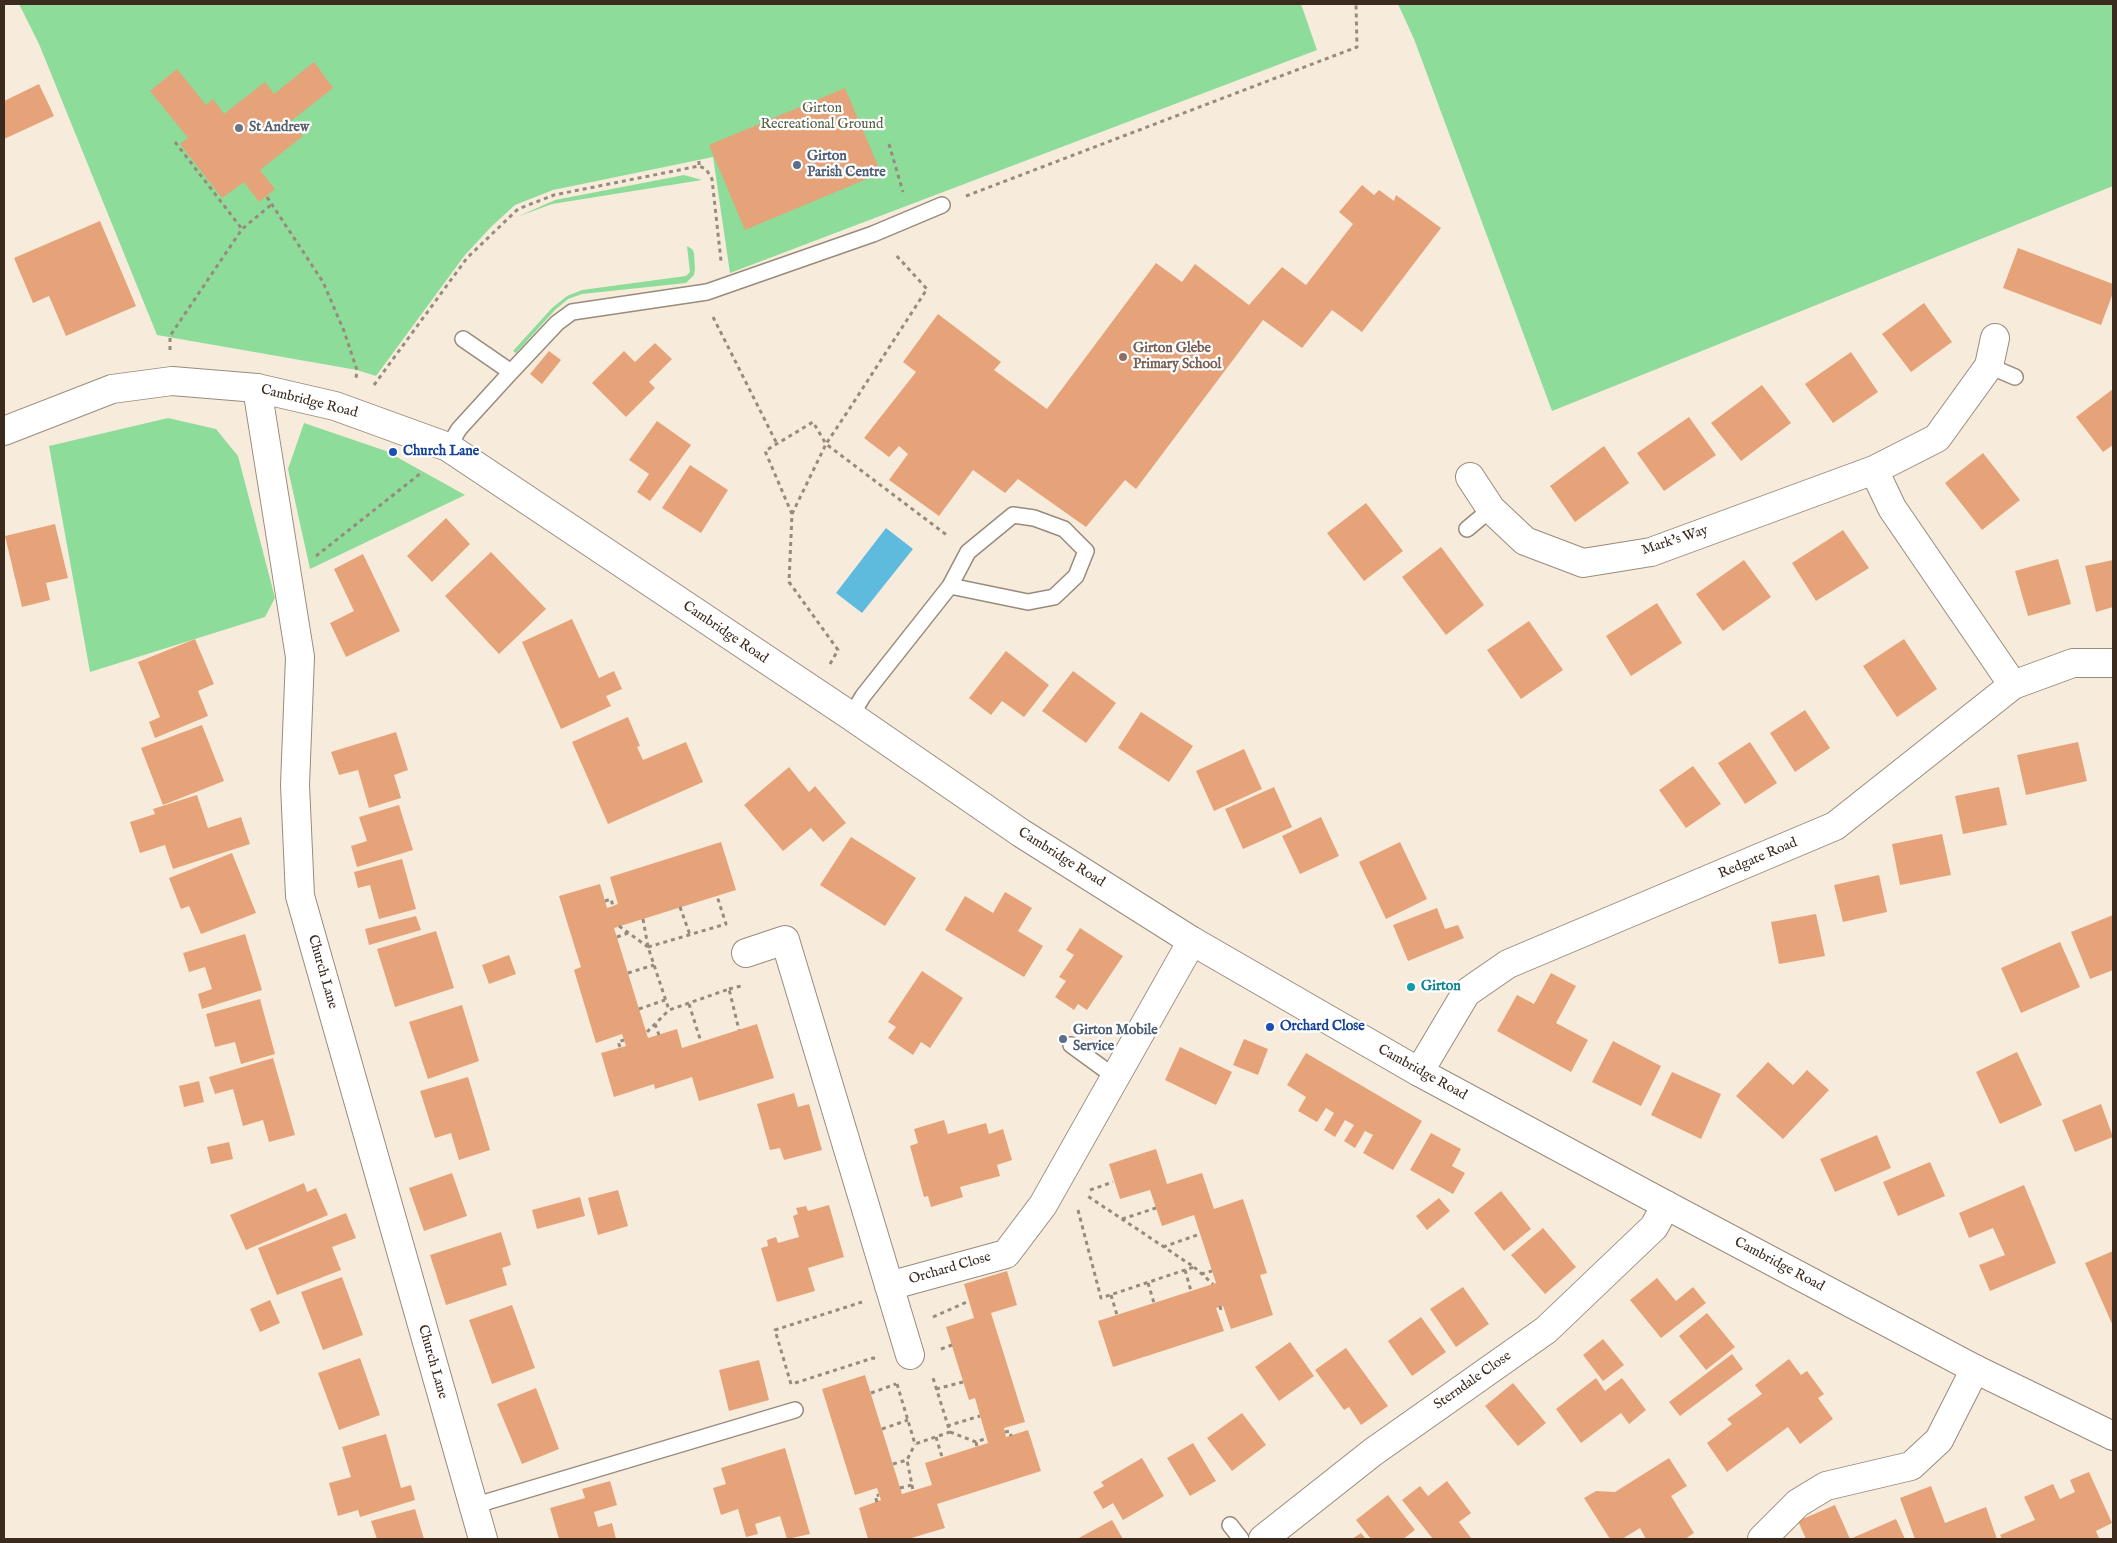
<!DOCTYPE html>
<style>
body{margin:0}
#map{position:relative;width:2117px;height:1543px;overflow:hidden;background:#f7ecdb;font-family:"IM FELL English",serif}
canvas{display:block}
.frame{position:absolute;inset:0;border:5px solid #3b2a1e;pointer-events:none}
</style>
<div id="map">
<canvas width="2117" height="1543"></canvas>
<div class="frame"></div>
</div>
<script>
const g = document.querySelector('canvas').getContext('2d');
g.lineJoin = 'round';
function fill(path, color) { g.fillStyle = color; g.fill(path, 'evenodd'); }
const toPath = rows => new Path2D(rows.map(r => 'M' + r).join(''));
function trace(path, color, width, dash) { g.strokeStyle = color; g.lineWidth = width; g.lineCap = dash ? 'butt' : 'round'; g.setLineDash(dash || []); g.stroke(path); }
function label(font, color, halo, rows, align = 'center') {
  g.font = font + ' "IM FELL English",serif'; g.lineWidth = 4.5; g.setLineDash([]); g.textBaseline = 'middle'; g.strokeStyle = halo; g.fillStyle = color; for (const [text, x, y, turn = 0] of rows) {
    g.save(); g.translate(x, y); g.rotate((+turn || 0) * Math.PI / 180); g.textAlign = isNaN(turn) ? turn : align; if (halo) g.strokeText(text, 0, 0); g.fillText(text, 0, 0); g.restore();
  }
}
fill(toPath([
 [19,4,1301,4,1317,50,730,273,713,157,553,190,515,205,491,227,465,255,376,376,357,370,157,335,39,44],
 [1398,4,2113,4,2113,186,1552,411,1414,39],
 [684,175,702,180,552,204,517,217,555,200],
 [687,246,692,249,694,253,695,269,694,275,686,283,582,294,568,299,555,310,516,353,513,351,552,308,567,296,582,290,686,276,690,272],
 [168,418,216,429,238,456,275,598,265,617,90,672,49,446],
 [304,423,386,451,465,495,310,569,288,469]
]), '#8ddc9a');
fill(toPath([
 [886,528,913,549,862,613,836,593]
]), '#5fbbdd');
fill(toPath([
 [314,62,333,88,291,121,303,136,260,170,275,189,259,202,244,182,222,198,180,144,188,138,150,91,177,69,206,105,213,99,224,114,265,82,274,94],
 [39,84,54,116,4,139,4,101],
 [845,88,881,173,745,230,709,145],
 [1362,185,1374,195,1379,190,1394,201,1396,195,1441,228,1362,332,1332,310,1302,348,1263,320,1136,489,1125,480,1086,527,1018,479,1005,493,973,470,939,516,889,480,908,454,899,446,889,457,864,438,916,372,903,362,938,314,1001,362,994,370,1047,409,1156,263,1182,282,1195,264,1249,305,1282,267,1306,285,1353,224,1339,212],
 [100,221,136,306,66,336,49,296,33,303,14,258],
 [2018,248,2113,284,2113,293,2101,325,2003,288],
 [1924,303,1952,342,1911,372,1882,334],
 [655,343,672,359,649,382,655,388,626,417,592,383,624,351,635,362],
 [549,351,561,360,542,384,530,374],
 [1851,352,1878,392,1833,423,1805,384],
 [1762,385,1791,423,1741,461,1711,423],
 [2113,389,2113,445,2103,452,2076,417],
 [1689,417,1716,455,1664,491,1637,453],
 [657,421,691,445,650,501,637,492,649,474,629,460],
 [1604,446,1629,483,1575,522,1550,486],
 [1983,453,2020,500,1982,530,1945,483],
 [690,465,728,490,701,533,662,508],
 [1366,503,1403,551,1364,581,1327,533],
 [446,518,470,544,432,582,407,556],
 [55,524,68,578,46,583,50,600,22,607,5,536],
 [1843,530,1869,568,1816,601,1792,563],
 [1441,547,1484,605,1446,635,1402,577],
 [491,552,546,609,499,654,445,596],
 [363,554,400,631,346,657,330,623,354,611,334,569],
 [2058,559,2071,604,2028,616,2015,571],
 [1744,560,1771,597,1723,631,1696,594],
 [2113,560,2113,607,2096,612,2085,566],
 [1657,603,1682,643,1631,676,1606,636],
 [572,619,599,678,614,671,622,689,606,696,611,706,561,729,522,642],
 [1529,621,1563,670,1521,699,1487,650],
 [195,639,214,684,198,691,208,716,155,738,149,722,160,717,138,662],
 [1904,639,1937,689,1897,717,1863,666],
 [1006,651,1049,685,1024,717,1002,701,991,715,969,698],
 [1073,671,1116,703,1086,743,1042,711],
 [1805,710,1830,748,1795,772,1770,733],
 [1141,712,1193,746,1169,782,1118,748],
 [628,717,640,746,637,747,643,760,686,742,703,782,608,824,572,742],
 [202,725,224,781,163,805,141,748],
 [396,732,408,770,394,775,401,798,369,808,358,770,339,775,331,752],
 [1750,742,1777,783,1745,804,1718,763],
 [2078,742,2087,781,2026,795,2017,755],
 [1244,749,1262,789,1214,811,1196,771],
 [1693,766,1721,804,1686,828,1659,790],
 [789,767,809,792,815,786,846,823,823,842,811,828,783,851,744,805],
 [1274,787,1292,827,1243,849,1225,809],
 [1999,787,2007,825,1963,834,1955,796],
 [197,795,208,828,241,817,250,844,173,869,165,845,140,853,130,822,155,814,153,809],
 [399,805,413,850,357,867,351,846,367,841,359,817],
 [1321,817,1339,856,1300,874,1282,836],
 [1942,834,1951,875,1900,885,1892,844],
 [851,837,916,878,885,926,820,885],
 [721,842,736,890,614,928,648,1038,677,1029,682,1048,757,1024,774,1078,699,1101,692,1077,655,1089,654,1084,614,1097,601,1053,626,1046,622,1034,596,1043,574,970,581,967,559,896,600,884,607,908,613,906,618,904,610,877],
 [1400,842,1427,899,1386,919,1359,862],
 [232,853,256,913,201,934,189,906,181,909,169,878],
 [402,859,416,909,379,919,370,885,358,888,354,872],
 [1879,875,1887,912,1843,922,1834,885],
 [1005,892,1032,908,1018,931,1043,946,1024,977,945,930,965,896,993,913],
 [1437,908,1445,929,1458,925,1464,938,1408,961,1393,925],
 [1816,914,1825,956,1779,964,1771,922],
 [2113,915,2113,970,2090,979,2071,932],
 [416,916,421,930,369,945,365,929],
 [1080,928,1123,956,1087,1010,1078,1004,1074,1010,1055,997,1066,981,1059,977,1074,955,1066,950],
 [436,931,454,988,395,1007,377,949],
 [245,934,262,990,202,1009,198,994,212,989,205,967,189,972,183,953],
 [2060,942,2080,987,2021,1013,2001,968],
 [509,955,516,974,489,984,482,965],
 [922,971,963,998,930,1048,921,1042,913,1055,888,1038,896,1027,888,1022],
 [1551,973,1576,986,1556,1023,1588,1040,1571,1072,1497,1031,1517,995,1534,1004],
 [260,999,275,1054,241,1064,235,1042,215,1047,206,1014],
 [462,1005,479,1061,428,1079,409,1022],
 [1244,1039,1268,1049,1258,1075,1233,1065],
 [1613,1041,1661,1066,1641,1106,1592,1082],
 [1180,1047,1232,1072,1216,1105,1165,1080],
 [2017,1052,2042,1105,2000,1124,1976,1072],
 [1306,1053,1422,1121,1393,1170,1363,1153,1373,1135,1365,1131,1355,1148,1344,1141,1354,1125,1345,1120,1335,1137,1324,1130,1334,1113,1326,1108,1317,1122,1298,1111,1306,1097,1287,1085],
 [273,1058,295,1135,269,1142,263,1120,243,1126,233,1089,215,1094,209,1077],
 [1768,1062,1793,1085,1807,1070,1829,1090,1783,1139,1736,1096],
 [1672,1072,1721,1094,1701,1139,1651,1115],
 [468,1077,490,1150,459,1160,451,1133,435,1138,420,1091],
 [199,1081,204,1102,184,1107,179,1086],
 [794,1093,798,1107,809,1104,822,1150,784,1160,780,1148,770,1150,757,1104],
 [2101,1104,2113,1137,2075,1152,2062,1120],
 [944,1120,948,1134,986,1123,989,1134,1003,1129,1012,1160,997,1165,1000,1176,960,1187,963,1197,931,1207,928,1196,924,1197,910,1146,918,1143,914,1129],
 [1431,1133,1461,1149,1452,1166,1465,1173,1453,1194,1410,1170],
 [1877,1135,1891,1168,1835,1192,1820,1159],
 [229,1142,233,1159,211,1164,207,1147],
 [1156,1149,1167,1184,1202,1173,1214,1209,1243,1199,1267,1273,1260,1275,1273,1315,1231,1329,1223,1306,1216,1308,1224,1331,1113,1367,1098,1321,1216,1283,1194,1215,1162,1226,1150,1190,1120,1199,1109,1164],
 [1930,1162,1945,1196,1898,1216,1883,1182],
 [452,1173,467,1216,424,1231,409,1188],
 [304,1183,307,1192,316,1188,328,1215,246,1250,230,1215],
 [2024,1185,2056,1263,1990,1291,1979,1265,2005,1255,1993,1228,1969,1238,1959,1213],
 [618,1190,628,1226,598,1235,588,1198],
 [1501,1191,1531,1229,1504,1251,1474,1213],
 [580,1197,585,1216,537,1229,532,1210],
 [1439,1198,1450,1211,1427,1230,1416,1216],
 [829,1205,844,1257,808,1268,815,1291,777,1302,761,1248,768,1246,767,1240,776,1237,778,1243,799,1237,793,1216,798,1214,796,1208,806,1206,808,1211],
 [346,1213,356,1238,332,1247,341,1270,277,1295,258,1248],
 [1543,1228,1576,1267,1545,1294,1511,1255],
 [501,1232,511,1265,502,1268,507,1285,446,1305,430,1255],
 [2113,1251,2113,1326,2085,1263],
 [1007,1271,1017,1305,991,1313,1025,1422,1004,1428,1006,1437,1028,1430,1041,1471,937,1504,945,1528,908,1539,868,1539,859,1508,881,1500,877,1488,855,1495,822,1389,865,1375,902,1494,932,1485,925,1463,988,1443,975,1398,969,1400,946,1327,974,1318,964,1284],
 [342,1277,363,1335,323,1350,301,1292],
 [1657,1278,1676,1301,1693,1287,1706,1303,1661,1338,1630,1300],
 [1463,1287,1489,1324,1456,1347,1430,1309],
 [270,1300,280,1323,260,1332,250,1309],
 [512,1305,535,1368,492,1384,469,1320],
 [1707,1313,1735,1347,1706,1370,1679,1336],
 [1421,1317,1446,1352,1412,1376,1388,1341],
 [1603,1339,1624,1365,1603,1381,1583,1355],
 [1290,1342,1314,1376,1279,1401,1255,1367],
 [1346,1348,1388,1406,1361,1425,1349,1407,1344,1410,1315,1370],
 [1732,1354,1743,1369,1680,1416,1669,1402],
 [360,1358,380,1415,339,1430,318,1373],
 [1789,1359,1801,1375,1807,1371,1824,1394,1818,1398,1833,1419,1800,1444,1788,1427,1727,1472,1707,1443,1732,1424,1727,1419,1762,1394,1755,1385],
 [759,1360,769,1400,729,1411,719,1370],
 [1596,1378,1605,1391,1622,1378,1646,1410,1629,1424,1621,1413,1581,1443,1556,1409],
 [1513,1383,1546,1423,1518,1446,1485,1406],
 [536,1388,559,1449,522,1464,497,1404],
 [1242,1413,1266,1445,1232,1471,1207,1438],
 [386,1434,401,1488,411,1485,415,1500,360,1517,358,1510,338,1516,329,1483,351,1477,342,1447],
 [1193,1443,1216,1481,1190,1496,1167,1458],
 [785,1448,810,1534,787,1539,780,1516,755,1524,758,1534,746,1537,738,1509,721,1515,713,1488,726,1484,721,1468],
 [1142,1458,1164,1496,1123,1520,1113,1503,1103,1509,1093,1492,1104,1486,1101,1482],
 [1669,1458,1687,1486,1671,1496,1694,1533,1685,1539,1646,1539,1640,1528,1622,1539,1610,1539,1584,1498,1596,1491,1615,1492],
 [2089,1472,2112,1523,2096,1531,2099,1538,2002,1539,2000,1535,2035,1520,2024,1497,2053,1484,2060,1499,2075,1492,2070,1480],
 [610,1481,617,1505,594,1512,598,1527,612,1523,616,1539,559,1539,550,1508,585,1498,582,1489],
 [1447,1481,1471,1513,1459,1522,1471,1538,1470,1539,1433,1539,1402,1500,1420,1486,1428,1496],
 [1931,1486,1945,1523,1986,1507,1997,1539,1915,1539,1900,1498],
 [1388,1495,1415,1530,1403,1539,1371,1539,1356,1520],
 [1835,1505,1850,1539,1896,1519,1905,1539,1806,1539,1798,1521],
 [415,1509,424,1539,377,1539,371,1521],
 [1112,1520,1123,1539,1077,1539],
 [1361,1533,1366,1539,1352,1539]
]), '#e6a379');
const lane = toPath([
 [1989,366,2015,377],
 [511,372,557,323,572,312,707,292,873,234,942,205],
 [448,447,459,429,511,372,463,339],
 [1467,529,1491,509],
 [851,716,863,696,950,586,968,552,1013,515,1034,518,1064,529,1086,551,1076,576,1054,597,1028,602,950,586],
 [1071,1045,1115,1077],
 [473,1506,795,1410],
 [1230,1525,1241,1539]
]);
const street = toPath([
 [257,388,300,657,295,785,300,896,483,1539],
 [1874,470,1892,508,2013,685],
 [1470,477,1491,509,1525,541,1583,563,1651,552,1874,470,1937,438,1989,366,1995,338],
 [746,953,785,940,910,1355],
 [1419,1072,1466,993,1508,964,1835,826,2013,685,2073,663,2113,663],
 [889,1286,1006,1254,1043,1205,1192,941],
 [1263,1539,1373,1452,1546,1330,1654,1227,1666,1205],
 [1762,1539,1798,1503,1826,1486,1911,1466,1939,1440,1975,1369]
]);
const secondary = toPath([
 [4,431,112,389,172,381,257,388,335,406,448,447,851,716,1021,833,1192,941,1419,1072,1666,1205,1975,1369,2113,1436]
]);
trace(lane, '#998b7c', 18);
trace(street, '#998b7c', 30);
trace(secondary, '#998b7c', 30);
trace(toPath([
 [175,142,242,229],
 [889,144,903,192],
 [699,161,699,166],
 [966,196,1357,47,1356,4],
 [267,197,323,282,344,331,357,370,356,378],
 [713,317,777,444],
 [170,350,170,336,242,229,272,204],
 [374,385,467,258,518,209,554,195,699,166,706,169,712,179,721,261],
 [792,514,765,451,813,422,826,444,848,411,927,289,894,253],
 [316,556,421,473],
 [830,664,838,650,789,582,792,514,826,444,948,536],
 [605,901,611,899,613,906],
 [680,907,690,935],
 [643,919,648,947,669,1010,729,989,739,1030],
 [619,926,648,947],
 [617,937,628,933],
 [648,947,726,924,717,896],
 [628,973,654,965],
 [729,989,741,986],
 [689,1004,701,1042],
 [639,1009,665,1000],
 [655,1024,659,1035],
 [647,1032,669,1010],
 [620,1047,618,1042,624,1040],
 [1090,1190,1113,1182],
 [1078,1210,1101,1298,1194,1267,1086,1195],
 [1122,1219,1156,1208],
 [1163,1247,1200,1234],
 [1194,1267,1213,1284],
 [1185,1270,1191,1291],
 [1201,1274,1212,1271],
 [1148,1283,1154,1303],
 [1111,1295,1117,1315],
 [1220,1306,1221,1310,1224,1309],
 [933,1317,969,1301],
 [941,1349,952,1345],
 [795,1383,873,1358,878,1359],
 [791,1384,775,1330,862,1302],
 [897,1384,915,1444,950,1432,933,1378],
 [936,1389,963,1382],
 [871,1393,896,1384],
 [947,1426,980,1416],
 [882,1429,908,1420],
 [950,1432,976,1442,987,1438],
 [1005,1432,1010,1431,1011,1436],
 [936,1437,942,1457],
 [976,1442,977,1447],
 [893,1464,907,1460,915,1444],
 [912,1485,913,1491],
 [900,1488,912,1485,907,1460],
 [877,1502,875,1496,879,1495]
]), '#998b7c', 3, [4, 4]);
trace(lane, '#fff', 15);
trace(street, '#fff', 28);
trace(secondary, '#fff', 28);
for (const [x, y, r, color] of [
 [239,128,5,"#6b7280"],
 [797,165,5,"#5c6f8a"],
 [1123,357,5,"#8d6e63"],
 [393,452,5,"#1a4fb4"],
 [1411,987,5,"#0f9aa8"],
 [1270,1027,5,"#1a4fb4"],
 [1063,1039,5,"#5c6f8a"]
]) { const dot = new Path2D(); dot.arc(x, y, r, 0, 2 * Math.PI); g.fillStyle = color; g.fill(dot); trace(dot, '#fff', 2); }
label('14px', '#545f43', '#fff', [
 ["Girton",822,109],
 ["Recreational Ground",822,125]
]);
label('bold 14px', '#5b616d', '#fff', [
 ["St Andrew",249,128]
], 'left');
label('bold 14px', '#4e5e75', '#fff', [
 ["Girton",807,157],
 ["Parish Centre",807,173],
 ["Girton Mobile",1073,1031],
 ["Service",1073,1047]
], 'left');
label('bold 14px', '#785e54', '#fff', [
 ["Girton Glebe",1133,349],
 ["Primary School",1133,365]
], 'left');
label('14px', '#3b2a1e', '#fff', [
 ["Cambridge Road",309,402,14],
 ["Mark's Way",1675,541,-18],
 ["Cambridge Road",725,633,34],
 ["Cambridge Road",1061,858,32],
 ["Redgate Road",1758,859,-23],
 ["Church Lane",322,972,74],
 ["Cambridge Road",1422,1073,29],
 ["Cambridge Road",1779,1265,28],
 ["Orchard Close",950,1269,-16],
 ["Church Lane",432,1362,74],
 ["Sterndale Close",1473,1381,-35]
]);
label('bold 14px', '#164399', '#fff', [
 ["Church Lane",403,452],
 ["Orchard Close",1280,1027]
], 'left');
label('bold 14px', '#0d838f', '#fff', [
 ["Girton",1421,987]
], 'left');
</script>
